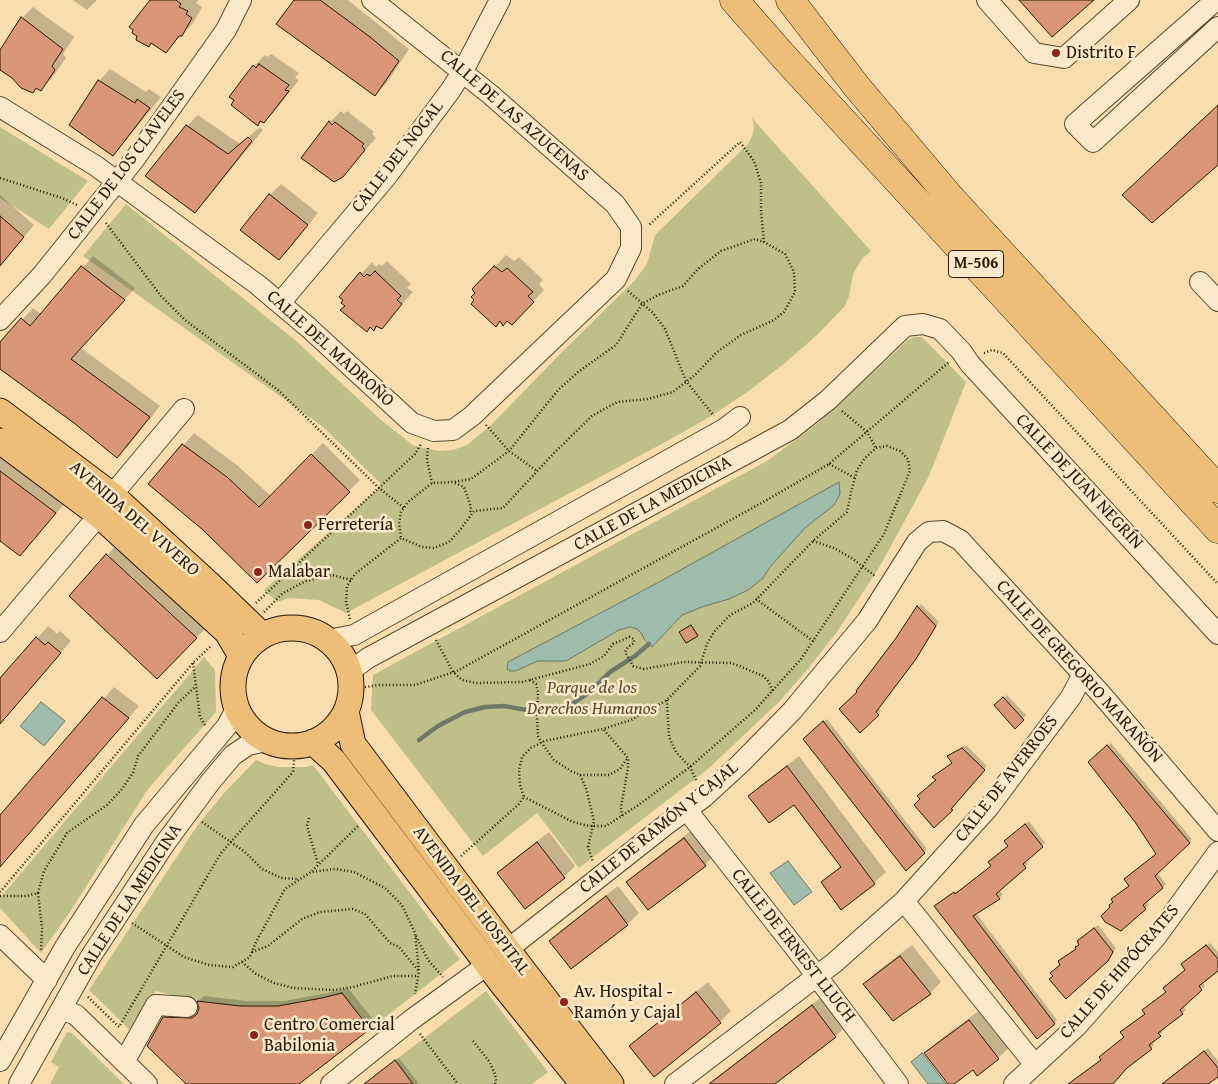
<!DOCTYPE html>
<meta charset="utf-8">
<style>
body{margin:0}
canvas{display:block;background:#f9ddae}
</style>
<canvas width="1218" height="1084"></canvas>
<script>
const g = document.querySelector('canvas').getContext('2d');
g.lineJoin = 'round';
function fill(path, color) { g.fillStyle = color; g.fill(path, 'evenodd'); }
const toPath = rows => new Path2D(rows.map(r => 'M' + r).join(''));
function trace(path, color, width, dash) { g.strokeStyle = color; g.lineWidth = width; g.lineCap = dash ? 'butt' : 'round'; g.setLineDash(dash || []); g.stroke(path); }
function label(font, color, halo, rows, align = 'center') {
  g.font = font + ' "Gentium Book Plus",serif'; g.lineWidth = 5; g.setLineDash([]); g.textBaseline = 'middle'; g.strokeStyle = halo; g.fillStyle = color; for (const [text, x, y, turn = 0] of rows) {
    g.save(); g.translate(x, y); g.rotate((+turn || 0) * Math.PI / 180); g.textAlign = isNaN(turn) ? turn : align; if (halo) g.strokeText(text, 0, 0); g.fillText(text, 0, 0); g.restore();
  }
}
fill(toPath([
 [752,118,871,251,862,259,853,274,849,296,845,306,817,335,785,363,746,393,711,416,671,439,346,613,319,600,289,598,277,602,264,590,382,485,322,426,83,256,126,204,295,340,381,420,414,446,439,451,453,450,467,445,491,425,562,352,635,280,647,264,655,235,748,144,753,134,754,126],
 [0,127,88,181,49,229,0,198],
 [914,337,921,337,925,340,966,382,929,476,880,566,837,632,803,675,779,702,708,769,579,868,537,813,483,856,371,710,373,675,767,461,817,424,908,340],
 [204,657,215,670,216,712,148,789,70,912,41,953,0,908,0,898],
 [256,760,265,764,278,767,306,767,313,765,460,959,370,1029,342,993,322,998,278,1006,240,1006,191,1000,156,991,132,1032,89,990,197,826,225,792],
 [486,991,548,1072,532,1084,364,1084],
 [67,1032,72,1033,124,1084,50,1084,59,1067,51,1062]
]), '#bfc089');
const water = toPath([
 [839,482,840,494,834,505,805,528,770,567,763,578,748,590,729,599,702,607,682,615,652,647,644,639,642,634,637,629,630,627,619,630,566,661,538,661,515,671,510,671,507,669,508,662,659,582,839,482],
 [41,702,65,721,44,746,20,726,41,702],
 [788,861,812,892,794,905,770,873,788,861],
 [922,1053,946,1084,928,1084,911,1062,922,1053]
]);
fill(water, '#9ebbac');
trace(water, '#6f7968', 1);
fill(toPath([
 [73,0,97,0,87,10],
 [151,0,198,0,196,3,202,7,193,23,166,51,152,42,149,46],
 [293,0,348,0,409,49,386,84,375,95],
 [33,7,74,37,63,54,66,58,52,78,41,89,38,87,33,92,0,69,0,52,22,18],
 [271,54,299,73,295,78,299,80,275,111,264,122,261,120,258,124,254,66,265,55,267,57],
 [110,69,146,92,149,89,161,97,124,143,113,154,71,125,99,81],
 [341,111,344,114,347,111,374,132,372,134,376,138,342,176,303,158,330,122],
 [198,115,240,144,260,127,263,130,206,200,194,211,187,126],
 [281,184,318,213,290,248,279,259,270,195],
 [0,195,34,225,0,266],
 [506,255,514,261,519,257,543,280,539,284,544,290,523,312,507,320,501,321,496,325,474,289],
 [93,256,135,288,81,348,160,406,128,446,117,457,74,422,0,368,0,344,33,308,42,315],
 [387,261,411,284,407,288,413,292,381,327,378,325,374,329,371,326,367,330,346,306,345,299,341,296,372,262,376,267,379,264,382,266],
 [194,433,238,466,271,496,323,443,360,480,257,581,204,529,150,484],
 [0,451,66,502,20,555,0,540],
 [118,543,207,627,157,677,71,595],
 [921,604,939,622,919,653,879,708,881,711,861,731,859,692],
 [692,625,698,634,697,635,682,631],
 [48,626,57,634,60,631,71,641,0,723,0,680],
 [114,687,139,706,0,866,0,817],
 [1007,695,1026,715,1015,727,999,702],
 [827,719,927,849,906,870,808,735],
 [1111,743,1192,839,1157,872,1166,884,1146,901,1149,905,1121,930,1130,886,1157,854,1093,759],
 [964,746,967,746,987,766,954,804,955,806,934,826,937,779,954,762,949,756],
 [799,756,886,872,874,883,823,882,841,866,794,803,749,796,761,785],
 [1029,821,1045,843,1025,860,1028,864,999,890,1003,895,976,913,1057,1020,1054,1024,939,903,958,890,959,891,992,866,1010,846,1009,838],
 [696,827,716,854,705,865,628,882,639,871],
 [549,832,575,866,564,877,499,874,510,862],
 [618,886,639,913,628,924,571,968,550,941,561,930],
 [1098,925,1116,948,1111,956,1107,960,1061,965,1063,958,1077,948,1082,938],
 [1210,943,1218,952,1218,969,1202,982,1205,986,1183,1006,1186,1010,1161,1029,1163,1032,1152,1041,1154,1045,1128,1067,1112,1084,1076,1084,1102,1060,1168,991,1187,969,1186,961],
 [912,945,941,982,930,993,865,984,876,972],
 [708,982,731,1011,720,1022,630,1046,642,1035],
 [348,988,375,1022,297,1084,188,1084,164,1018,169,1012,198,1013,200,1008,198,1001,204,996,247,1001,284,1001,328,993],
 [824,995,847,1025,836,1036,773,1084,708,1084],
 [981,1009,1010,1047,998,1058,978,1074,973,1068,952,1084,949,1084,926,1054,937,1042],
 [1208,1048,1218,1061,1218,1075,1207,1084,1162,1084],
 [399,1058,419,1084,366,1084]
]), '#0003');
trace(toPath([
 [419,740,438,726,465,712,485,707,504,706,532,711,569,706,590,692,610,672,635,656,649,644]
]), '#6f7968', 4.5);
const building = toPath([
 [150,0,176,0,181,4,179,7,188,11,186,14,192,18,182,36,179,36,166,53,151,43,149,47,136,40,137,36,132,33,133,30,129,27,150,0],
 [294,0,320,0,370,37,399,61,375,96,276,24,294,0],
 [1019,0,1094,0,1052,37,1019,0],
 [21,17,63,49,52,66,55,70,41,91,36,88,33,93,21,88,12,78,0,70,0,50,21,17],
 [259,64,289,85,285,90,289,91,264,123,260,121,258,126,231,105,234,100,229,97,253,65,256,68,259,64],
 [98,80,135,103,137,99,150,108,113,156,69,125,98,80],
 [1218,105,1218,165,1152,223,1122,195,1218,105],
 [329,121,332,125,335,122,364,144,362,146,365,150,343,177,334,182,301,158,329,121],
 [186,125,228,154,248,137,252,141,195,213,145,176,186,125],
 [269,194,308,225,279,260,240,230,269,194],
 [0,216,24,237,0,266,0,216],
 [81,266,125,300,71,359,150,417,117,458,74,423,0,369,0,342,21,318,30,326,81,266],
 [494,266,502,272,507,268,533,292,528,296,534,302,512,325,507,321,503,326,500,321,496,327,471,304,474,300,471,297,475,293,472,289,494,266],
 [375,271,401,296,397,300,402,304,382,329,376,326,374,331,370,327,367,332,340,310,345,306,341,303,343,300,339,297,360,272,364,277,367,274,370,276,375,271],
 [182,444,227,477,259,507,311,454,350,492,257,583,203,530,148,484,182,444],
 [0,471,56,513,20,556,0,541,0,471],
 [106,554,197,638,157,679,69,596,106,554],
 [917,606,936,626,916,659,876,712,879,715,860,733,839,709,857,692,856,691,896,638,917,606],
 [691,625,698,636,686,643,679,632,691,625],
 [36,637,45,645,48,642,61,653,0,724,0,678,36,637],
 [102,697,129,718,0,867,0,815,102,697],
 [1003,697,1024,720,1015,729,994,705,1003,697],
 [823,721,925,853,906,871,803,739,823,721],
 [1107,745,1190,843,1155,876,1163,888,1143,905,1146,909,1121,931,1105,922,1101,916,1110,907,1109,905,1113,902,1111,899,1129,886,1124,879,1156,854,1135,822,1088,762,1107,745],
 [962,748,985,770,951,809,953,810,934,828,914,805,920,799,917,796,936,780,932,777,952,763,947,756,962,748],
 [787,766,875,884,841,910,821,882,841,867,794,805,769,823,748,796,787,766],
 [1025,824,1043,847,1023,864,1026,868,996,894,1000,899,973,916,1055,1024,1037,1039,934,906,954,892,955,894,991,866,988,862,1008,846,1004,841,1025,824],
 [684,838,706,866,648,910,626,882,684,838],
 [537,842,565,878,525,909,497,873,537,842],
 [606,896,628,925,571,969,549,941,606,896],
 [1094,928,1113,952,1108,961,1066,999,1049,979,1053,976,1050,973,1060,965,1058,961,1076,949,1075,947,1079,945,1077,941,1094,928],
 [1206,945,1218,959,1218,971,1199,986,1202,990,1180,1010,1183,1014,1158,1033,1161,1036,1149,1045,1152,1049,1127,1068,1113,1084,1068,1084,1101,1060,1099,1057,1124,1037,1120,1032,1145,1014,1142,1010,1166,992,1163,988,1185,970,1181,964,1206,945],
 [900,956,931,994,893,1021,863,984,900,956],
 [696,992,721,1023,654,1077,629,1046,696,992],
 [342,993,370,1029,299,1084,186,1084,147,1046,163,1017,192,1018,197,1014,199,1008,197,1001,240,1006,278,1006,322,998,342,993],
 [812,1005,836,1037,775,1084,709,1084,812,1005],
 [969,1020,999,1059,977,1076,973,1070,954,1084,948,1084,924,1053,969,1020],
 [1204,1051,1218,1068,1218,1077,1208,1084,1162,1084,1204,1051],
 [395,1060,413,1084,364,1084,395,1060]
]);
fill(building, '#d89877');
trace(building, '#291703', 1);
const minor = toPath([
 [987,0,1034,53,1064,58,1129,0],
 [1216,0,1075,124,1093,142,1218,27],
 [0,107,96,166,258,285,309,328,412,423,434,431,453,430,472,416,616,279,631,248,631,227,615,204,491,95,372,0],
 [1200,282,1218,301],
 [280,303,387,176,450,91,463,71,500,0],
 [0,320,42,275,134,160,226,30,241,0],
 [112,495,184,409],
 [0,632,99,515],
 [328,640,354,635,724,429,740,417],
 [349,672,368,658,790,430,828,400,905,326,923,324,940,329,961,351,970,364,1218,634],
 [686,809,803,958,898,1084],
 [904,901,1035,1065],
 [0,935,47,980],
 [507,950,667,824,704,797,740,764,792,711,867,621,917,542,929,532,943,531,960,540,1101,694,1218,831],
 [60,1012,69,1012,76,1015,147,1084],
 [0,1061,65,947,144,825,227,726,236,709],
 [124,1062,156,1005,187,1007],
 [19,1084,91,956,166,842,211,781,233,755,248,745,267,741],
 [331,1084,411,1020,487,965],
 [675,1084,834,963,904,901,989,807,1071,697,1083,674],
 [1014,1084,1076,1027,1156,937,1218,852]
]);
const major = toPath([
 [0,411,112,495,210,585,262,635],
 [0,441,99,515,227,632,241,656],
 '233 687a59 59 0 1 1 118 0a59 59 0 1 1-118 0Z',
 [346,711,353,744,523,970,611,1084],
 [313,742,334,761,503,985,583,1084]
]);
const highway = toPath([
 [734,0,785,58,1218,529],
 [790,0,857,87,950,197,1218,489]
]);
trace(minor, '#5d482e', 22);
trace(major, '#291703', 27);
trace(highway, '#291703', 29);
trace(toPath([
 [0,178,62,198,77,205],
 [106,223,161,296,185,320,278,390,379,488,404,508],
 [628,291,653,313,665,329,686,381,714,416],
 [984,353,992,350,1003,353,1218,584],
 [842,411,867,432,876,448],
 [486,425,509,451,537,471],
 [428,448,427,460,432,483],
 [829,464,855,478],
 [455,483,464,487,471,507,470,513],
 [401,537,399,524,401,512,408,502,432,483,454,482,471,479,509,451,558,390,578,372,616,345,642,304,658,295,683,286,698,269,721,251,755,239,764,242],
 [813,541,834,548,853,559,875,576],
 [756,599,813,641],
 [256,603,415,454,421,444],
 [264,612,283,593,306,581,332,575,351,580],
 [350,619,346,602,347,586,355,574,401,538,422,547,434,548,449,542,460,530,474,511,503,508,553,454,592,416,617,402,648,399,673,392,695,375,717,352,741,335,774,320,784,312,795,292,794,272,785,254,764,242,761,211,761,183,754,161,740,142,649,225],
 [436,640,453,672,462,680,476,683,522,682,590,664,604,656,613,644,629,637,634,639,634,643,628,647,625,652,633,666,644,669,683,662,732,663,763,676,768,681,773,691],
 [193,663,200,717,205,725],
 [530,680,536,684,538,692,537,718,538,736,541,742,554,760,571,771,580,775,586,788,594,821,588,847,593,862],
 [358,688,379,685,415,685,457,671,765,501,829,464,949,362],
 [667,700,669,737,676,752,690,767,697,782],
 [604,730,628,758,628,768,621,807,622,816],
 [580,775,609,775,620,769,627,759],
 [309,818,307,826,318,864],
 [202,822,245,852,262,869,281,878,298,879],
 [461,856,519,804,524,797,520,785,519,770,522,757,531,748,544,741,603,729,631,720,667,700,700,666,707,644,714,632,730,615,753,603,813,541,847,512,851,492,857,470,865,458,876,448,887,446,900,451,908,459,910,471,884,534,801,659,755,710,690,767,637,806,606,826,589,826,573,822,524,797],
 [312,871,358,826],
 [0,892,193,663,212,645],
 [38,893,42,928,41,951],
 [0,896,27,896,38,893,44,871,67,833,107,805,122,789,133,773,138,756,179,702,196,686],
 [132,923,184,957,209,965,233,967,250,957,256,942,285,889,311,872,335,869,354,872,385,888,402,905,415,933,419,971,415,994],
 [416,936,428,960,443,977],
 [252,952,268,946,302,919,320,912,353,909,365,914,390,943,399,947,418,970],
 [242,962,256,974,274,983,293,988,334,990,353,987,393,976,418,976],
 [88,997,119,1027,221,853,293,772,295,751],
 [420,1034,458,1084],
 [473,1041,489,1061,495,1074,496,1081,495,1084]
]), '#291703', 2.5, [1, 2.5]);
trace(minor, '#fbe9ca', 20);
trace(major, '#ecbe77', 25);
trace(highway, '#ecbe77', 28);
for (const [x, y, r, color] of [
 [1056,53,5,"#8f2418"],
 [308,525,5,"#8f2418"],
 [258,572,5,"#8f2418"],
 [564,1002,5,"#8f2418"],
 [254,1035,5,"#8f2418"]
]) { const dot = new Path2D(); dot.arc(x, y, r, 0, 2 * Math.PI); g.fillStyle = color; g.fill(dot); trace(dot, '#fbe9ca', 2); }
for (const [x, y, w] of [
 [976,264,55]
]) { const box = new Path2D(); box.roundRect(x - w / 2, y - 13.5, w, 27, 4); g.fillStyle = '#fbe9ca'; g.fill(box); trace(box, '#291703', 1); }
label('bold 16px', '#291703', null, [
 ["M-506",976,264]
]);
label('18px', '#291703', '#fbe9ca', [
 ["Distrito F",1066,53],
 ["Ferretería",318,525],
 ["Malabar",268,572],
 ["Av. Hospital -",574,992],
 ["Ramón y Cajal",574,1013],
 ["Centro Comercial",264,1025],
 ["Babilonia",264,1046]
], 'left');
label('18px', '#291703', '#fbe9ca', [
 ["CALLE DE LAS AZUCENAS",514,116,41],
 ["CALLE DEL NOGAL",398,157,-52],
 ["CALLE DE LOS CLAVELES",127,165,-53],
 ["CALLE DEL MADROÑO",330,349,42],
 ["CALLE DE JUAN NEGRÍN",1079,482,47],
 ["CALLE DE LA MEDICINA",653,504,-29],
 ["AVENIDA DEL VIVERO",134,519,41],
 ["CALLE DE GREGORIO MARAÑÓN",1079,672,48],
 ["CALLE DE AVERROES",1007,779,-52],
 ["CALLE DE RAMÓN Y CAJAL",659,828,-39],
 ["CALLE DE LA MEDICINA",130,900,-57],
 ["AVENIDA DEL HOSPITAL",471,901,53],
 ["CALLE DE ERNEST LLUCH",793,946,52],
 ["CALLE DE HIPÓCRATES",1120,972,-49]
]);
label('italic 18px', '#564a2b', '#fbe9ca', [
 ["Parque de los",592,688],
 ["Derechos Humanos",592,709]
]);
</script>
